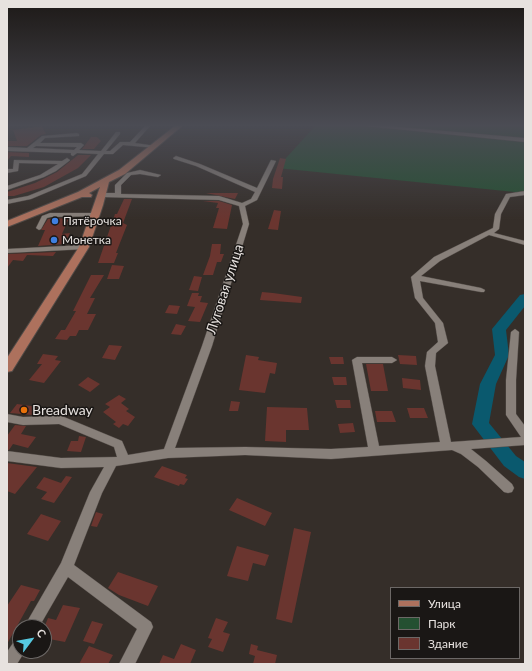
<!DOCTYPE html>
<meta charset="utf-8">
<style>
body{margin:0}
#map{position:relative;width:532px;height:671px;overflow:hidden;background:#352e29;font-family:Lato,sans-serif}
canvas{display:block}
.frame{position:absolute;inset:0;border:8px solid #e7e2df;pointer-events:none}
.legend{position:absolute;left:390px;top:587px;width:130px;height:72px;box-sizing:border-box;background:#1a1715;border:1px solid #6c6866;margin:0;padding:5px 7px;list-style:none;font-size:12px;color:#e7e2df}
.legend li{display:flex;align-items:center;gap:8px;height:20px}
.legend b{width:20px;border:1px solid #6c6866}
.north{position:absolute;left:12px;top:619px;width:40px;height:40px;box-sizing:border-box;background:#1a1715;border:1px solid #6c6866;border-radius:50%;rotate:58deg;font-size:11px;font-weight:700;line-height:16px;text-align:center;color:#e7e2df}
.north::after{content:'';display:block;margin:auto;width:14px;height:18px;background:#56c9e0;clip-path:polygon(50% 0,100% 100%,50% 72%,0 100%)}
</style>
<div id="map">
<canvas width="532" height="671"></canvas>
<div class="frame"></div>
<ul class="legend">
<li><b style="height:5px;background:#ad715d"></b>Улица</li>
<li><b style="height:11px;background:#245031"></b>Парк</li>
<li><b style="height:11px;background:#6a352f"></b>Здание</li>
</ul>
<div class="north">С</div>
</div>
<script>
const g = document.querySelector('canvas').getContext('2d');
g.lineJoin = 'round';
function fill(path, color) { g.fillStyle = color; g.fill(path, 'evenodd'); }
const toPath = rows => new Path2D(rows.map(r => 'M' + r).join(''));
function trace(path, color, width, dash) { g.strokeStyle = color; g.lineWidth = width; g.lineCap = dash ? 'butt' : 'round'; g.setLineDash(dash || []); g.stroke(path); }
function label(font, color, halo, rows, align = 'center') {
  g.font = font + ' Lato,sans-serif'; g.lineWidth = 3; g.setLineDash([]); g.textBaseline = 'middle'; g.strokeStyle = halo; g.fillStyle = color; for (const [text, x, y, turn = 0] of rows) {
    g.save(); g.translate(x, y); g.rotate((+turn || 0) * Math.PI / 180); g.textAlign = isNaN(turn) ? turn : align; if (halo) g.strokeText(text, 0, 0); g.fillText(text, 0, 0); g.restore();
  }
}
fill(toPath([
 [315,126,525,126,525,193,277,168]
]), '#245031');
fill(toPath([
 [525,294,525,306,506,330,509,355,496,384,489,423,516,456,525,462,525,479,519,477,504,466,472,424,480,384,495,355,492,329,520,295,525,294]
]), '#0a596e');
fill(toPath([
 [42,126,46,134,41,135,27,146,7,146,7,141,17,141,13,130],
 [91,137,97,137,101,141,94,149,82,149],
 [7,152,29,153,29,157,11,156,7,161],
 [78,155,91,155,78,168,44,187,14,196,7,196,7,192,35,183,57,172],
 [280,158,286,159,281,177,283,177,282,189,272,188,273,179],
 [206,193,238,193,235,199],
 [124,199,132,199,123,223,127,225,116,253,118,253,114,263,98,263,115,214,117,214],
 [203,201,219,201,232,205,227,229,213,228,219,208,216,208,218,203],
 [274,210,281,211,278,230,268,229],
 [69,218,62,234,70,233,65,244,38,246,45,230,41,230,48,219],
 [212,244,221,244,220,254,224,254,221,262,217,262,213,275,203,275,210,256],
 [56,252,53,256,27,255,23,261,13,260,7,268,7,254],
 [112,265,124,266,119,279,107,279],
 [91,275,104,275,90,298,95,298,87,314,96,314,88,330,79,330,76,336,70,336,67,340,55,339,61,330,65,330,76,311,73,311],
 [194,276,202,277,198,291,189,290],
 [262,292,273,293,302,297,301,303,260,300],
 [192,293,199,293,198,296,202,296,200,302,208,303,200,322,188,321,195,307,187,306],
 [169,305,180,306,177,314,165,313],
 [176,324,186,326,181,335,171,334],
 [109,345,122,346,115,360,102,358],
 [43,354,58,356,55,360,61,361,44,383,29,380,42,364,37,364],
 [246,355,259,357,258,360,277,363,275,374,270,373,265,393,239,390],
 [398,355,416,356,417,365,400,364],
 [329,357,343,357,344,364,331,364],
 [366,364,383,364,388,391,371,391],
 [88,377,100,384,90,392,78,385],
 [332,377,346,377,347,385,334,385],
 [402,378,420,380,421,390,403,388],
 [119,395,126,399,121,403,129,409,126,411,135,417,128,426,123,424,119,428,113,424,116,422,103,412,110,407,105,404],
 [335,400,350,400,351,408,337,408],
 [231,401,240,402,238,411,229,411],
 [17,404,38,407,33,415,10,413],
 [267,407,307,408,309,430,286,430,286,442,265,441],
 [407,408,424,408,428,418,410,418],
 [375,411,392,411,396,422,377,422],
 [353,423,355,432,340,433,338,424],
 [15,425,26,426,21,434,36,437,28,448,13,444,9,450,7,450,7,436],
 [79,436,86,437,81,452,67,451,71,441,78,441],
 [7,463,37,467,15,494,7,491],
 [162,466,187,475,185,478,188,479,184,485,180,484,179,486,154,477],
 [66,476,72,477,54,503,41,499,47,492,36,488,44,477,61,483],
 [237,498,272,513,265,526,229,510],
 [96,512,103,514,97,527,91,526],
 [41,514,61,521,48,541,27,534],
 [294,528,311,532,292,623,276,619],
 [237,546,269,555,265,566,253,563,248,581,227,576],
 [118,572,158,586,148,606,119,595,108,588],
 [21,585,40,590,34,601,31,601,7,644,7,606],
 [63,605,80,608,65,642,44,638,44,628,48,618,56,620],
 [216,618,228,622,223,632,230,634,223,652,208,647,212,639,208,638],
 [92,621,103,624,94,644,83,641],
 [181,644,196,650,190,664,159,664,163,655,174,659],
 [251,644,258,646,257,650,277,655,275,664,253,664,255,656,249,654],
 [89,646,113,655,108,664,79,664]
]), '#6a352f');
const minor = toPath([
 [145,126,150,126,135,143,156,146,156,148,123,145,113,154,104,154,86,176,31,199,7,204,7,200,28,196,82,174,98,154,77,153,73,156,71,155,71,153,7,151,7,147,27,148,42,136,77,133,79,134,79,136,45,138,40,143,81,143,84,145,79,150,101,151,116,132,120,132,120,134,106,151,110,151,120,142,130,142,145,126],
 [36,146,77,147,74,150,33,148,36,146],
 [366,126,387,126,525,138,525,142,366,126],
 [176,156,200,164,257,188,271,160,276,161,257,200,245,206,249,224,212,346,175,448,245,447,331,449,368,447,352,360,357,357,392,357,397,360,392,363,362,363,379,446,440,442,425,366,427,352,438,342,435,323,415,298,411,277,434,257,493,228,495,214,506,194,525,191,525,195,510,197,501,214,499,229,494,233,525,241,525,245,489,235,440,261,421,276,481,288,485,290,484,292,481,292,420,281,423,298,443,323,448,343,436,353,435,366,451,442,521,437,506,415,506,380,511,332,515,329,519,332,516,380,516,414,525,426,525,445,471,449,486,461,512,484,514,488,512,492,508,493,504,492,478,467,461,454,452,450,331,459,245,455,168,458,116,466,102,493,74,565,151,622,153,627,135,664,119,664,137,629,68,577,39,627,24,627,61,563,90,492,104,467,61,468,7,461,7,451,61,458,117,457,114,447,59,424,23,425,7,422,7,414,23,417,60,416,64,417,122,441,128,455,164,449,202,346,243,224,239,206,219,200,102,197,99,195,102,193,115,193,115,185,127,173,140,170,161,175,158,177,140,174,131,175,121,185,121,194,219,196,242,203,251,199,255,192,196,166,174,159,173,158,176,156],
 [67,158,70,160,69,161,56,171,44,177,7,190,7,186,40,175,58,164,19,163,18,171,7,173,7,169,13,169,14,160,62,161,67,158],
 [96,213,98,214,98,216,51,217,47,218,41,229,39,230,36,228,42,216,50,213,96,213],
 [84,245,87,245,87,249,7,253,7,249,84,245],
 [20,638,20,651,25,651,17,664,7,664,7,652,15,640,20,638]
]);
const major = toPath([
 [175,126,182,126,125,174,109,182,103,205,89,247,12,371,7,372,7,358,79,247,100,187,89,193,92,195,91,197,82,197,7,227,7,221,78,192,119,170,175,126]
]);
trace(minor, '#524b47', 1);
trace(major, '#524b47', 2);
fill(minor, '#88807a');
fill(major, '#ad715d');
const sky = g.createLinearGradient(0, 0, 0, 220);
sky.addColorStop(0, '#1d1917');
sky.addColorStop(0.57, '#4b4c54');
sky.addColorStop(1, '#4b4c5400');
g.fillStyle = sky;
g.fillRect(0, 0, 532, 220);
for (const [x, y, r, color] of [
 [55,221,4,"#3f7fe0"],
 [54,240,4,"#3f7fe0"],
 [24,410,4,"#e8710a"]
]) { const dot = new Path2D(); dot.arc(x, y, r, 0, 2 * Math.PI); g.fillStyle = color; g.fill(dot); trace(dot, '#1a1715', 1.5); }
label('12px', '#e7e2df', '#1a1715', [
 ["Пятёрочка",63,221],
 ["Монетка",62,240]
], 'left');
label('14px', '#e7e2df', '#1a1715', [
 ["Луговая улица",225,289,-72]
]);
label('14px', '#e7e2df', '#1a1715', [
 ["Breadway",32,410]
], 'left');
</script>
